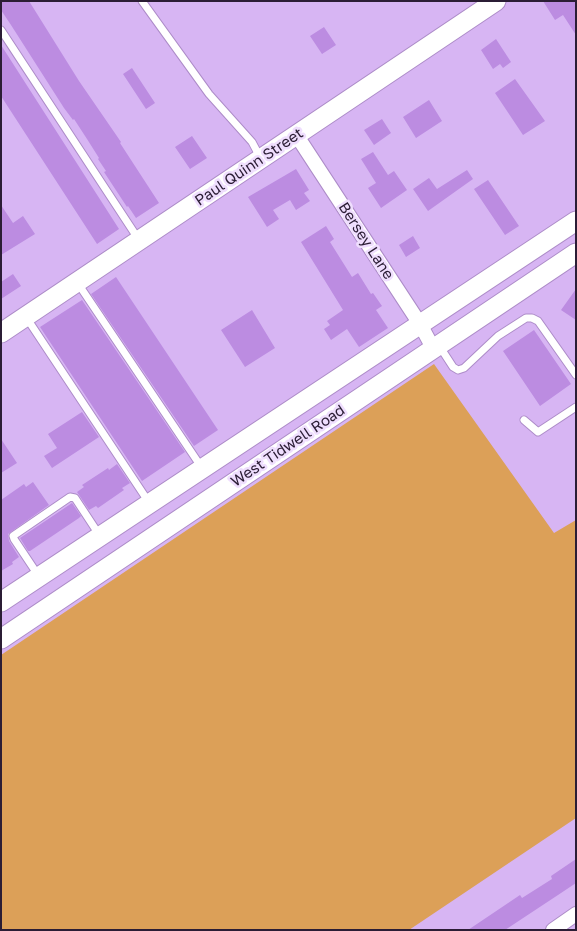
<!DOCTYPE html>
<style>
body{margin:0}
#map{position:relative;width:577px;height:931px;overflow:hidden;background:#d7b5f3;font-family:"Golos Text",sans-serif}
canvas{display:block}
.frame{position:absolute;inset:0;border:2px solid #2b1d35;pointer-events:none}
</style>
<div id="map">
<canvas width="577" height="931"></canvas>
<div class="frame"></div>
</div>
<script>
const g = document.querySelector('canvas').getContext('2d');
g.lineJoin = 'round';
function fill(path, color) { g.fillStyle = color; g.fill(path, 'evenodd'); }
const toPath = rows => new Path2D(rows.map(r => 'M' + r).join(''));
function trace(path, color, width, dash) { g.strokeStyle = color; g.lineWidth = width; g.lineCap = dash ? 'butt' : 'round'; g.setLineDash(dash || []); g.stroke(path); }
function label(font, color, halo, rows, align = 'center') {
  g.font = font + ' "Golos Text",sans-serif'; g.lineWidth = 5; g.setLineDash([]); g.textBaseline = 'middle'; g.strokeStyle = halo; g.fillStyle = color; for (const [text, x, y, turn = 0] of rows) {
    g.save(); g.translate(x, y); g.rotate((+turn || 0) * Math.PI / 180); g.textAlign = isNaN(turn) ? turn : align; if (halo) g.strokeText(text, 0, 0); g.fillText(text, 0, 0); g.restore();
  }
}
fill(toPath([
 [434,364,554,533,576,520,576,818,409,930,1,930,1,655]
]), '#dca058');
fill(toPath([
 [1,1,29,1,79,81,121,142,120,143,159,203,136,218,128,206,127,207,104,172,106,171,98,159,99,158,87,139,74,119,73,120,64,108,11,25,1,10],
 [543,1,576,1,576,35,563,15,555,20],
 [324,27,336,45,322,54,310,36],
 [496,39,511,62,503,68,500,64,493,69,481,50],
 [1,45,119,229,97,244,1,96],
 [132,68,155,103,146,109,123,74],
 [515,79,545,121,523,135,495,93],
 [429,100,442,121,416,138,403,117],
 [382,119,391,133,374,145,364,130],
 [192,136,207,158,190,169,175,147],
 [373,152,388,175,394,171,407,190,381,208,368,188,376,183,361,159],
 [296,169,309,190,304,193,310,201,296,210,290,200,273,210,279,219,267,227,248,197],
 [467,170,473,179,428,211,413,189,429,178,437,189],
 [488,180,519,226,505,235,474,189],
 [1,205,13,223,23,216,35,234,1,255],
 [326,226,334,239,330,242,352,277,358,273,371,294,373,293,382,306,376,310,388,328,359,347,347,329,331,340,324,329,330,325,327,321,343,310,301,242],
 [413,236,420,248,406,257,399,245],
 [13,274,21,286,1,299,1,282],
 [116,277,218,430,194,446,91,294],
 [576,289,576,320,561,310],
 [82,300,185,452,142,481,40,327],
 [252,310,275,348,245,367,221,330],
 [534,330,571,384,540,406,503,351],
 [82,412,99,437,52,468,44,456,57,448,48,434],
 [1,439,17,463,1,473],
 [117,464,130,483,122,488,124,490,98,508,96,506,89,510,77,492,84,487,82,485,108,468,109,470],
 [33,482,49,505,8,534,9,541,19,557,12,562,13,564,1,571,1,500,24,484,26,487],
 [72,503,81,516,79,518,30,551,28,551,20,538],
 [576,859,576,883,558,895,505,930,468,930,520,895,522,898,552,879,551,876]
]), '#bc8ce1');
const lane = toPath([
 [142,1,209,94,252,142,260,157],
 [1,30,139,240],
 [77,282,202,468],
 [26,317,150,504],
 [440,347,453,367,458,370,464,368,498,336,526,318,532,318,538,321,576,375],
 [524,420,538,432,576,407],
 [38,575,14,539,13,536,70,497,75,498,100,536]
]);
const street = toPath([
 [297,136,420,324,433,348],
 [553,930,576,914]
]);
const secondary = toPath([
 [1,333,496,1],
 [1,602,576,221],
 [1,639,576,253]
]);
trace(lane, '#ad8cc8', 9);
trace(street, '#ad8cc8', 16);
trace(secondary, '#ad8cc8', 21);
trace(lane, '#fff', 7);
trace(street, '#fff', 14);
trace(secondary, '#fff', 19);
label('15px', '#2b1d35', '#efdefe', [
 ["Paul Quinn Street",249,167,-34],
 ["Bersey Lane",366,241,57],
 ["West Tidwell Road",288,446,-34]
]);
</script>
